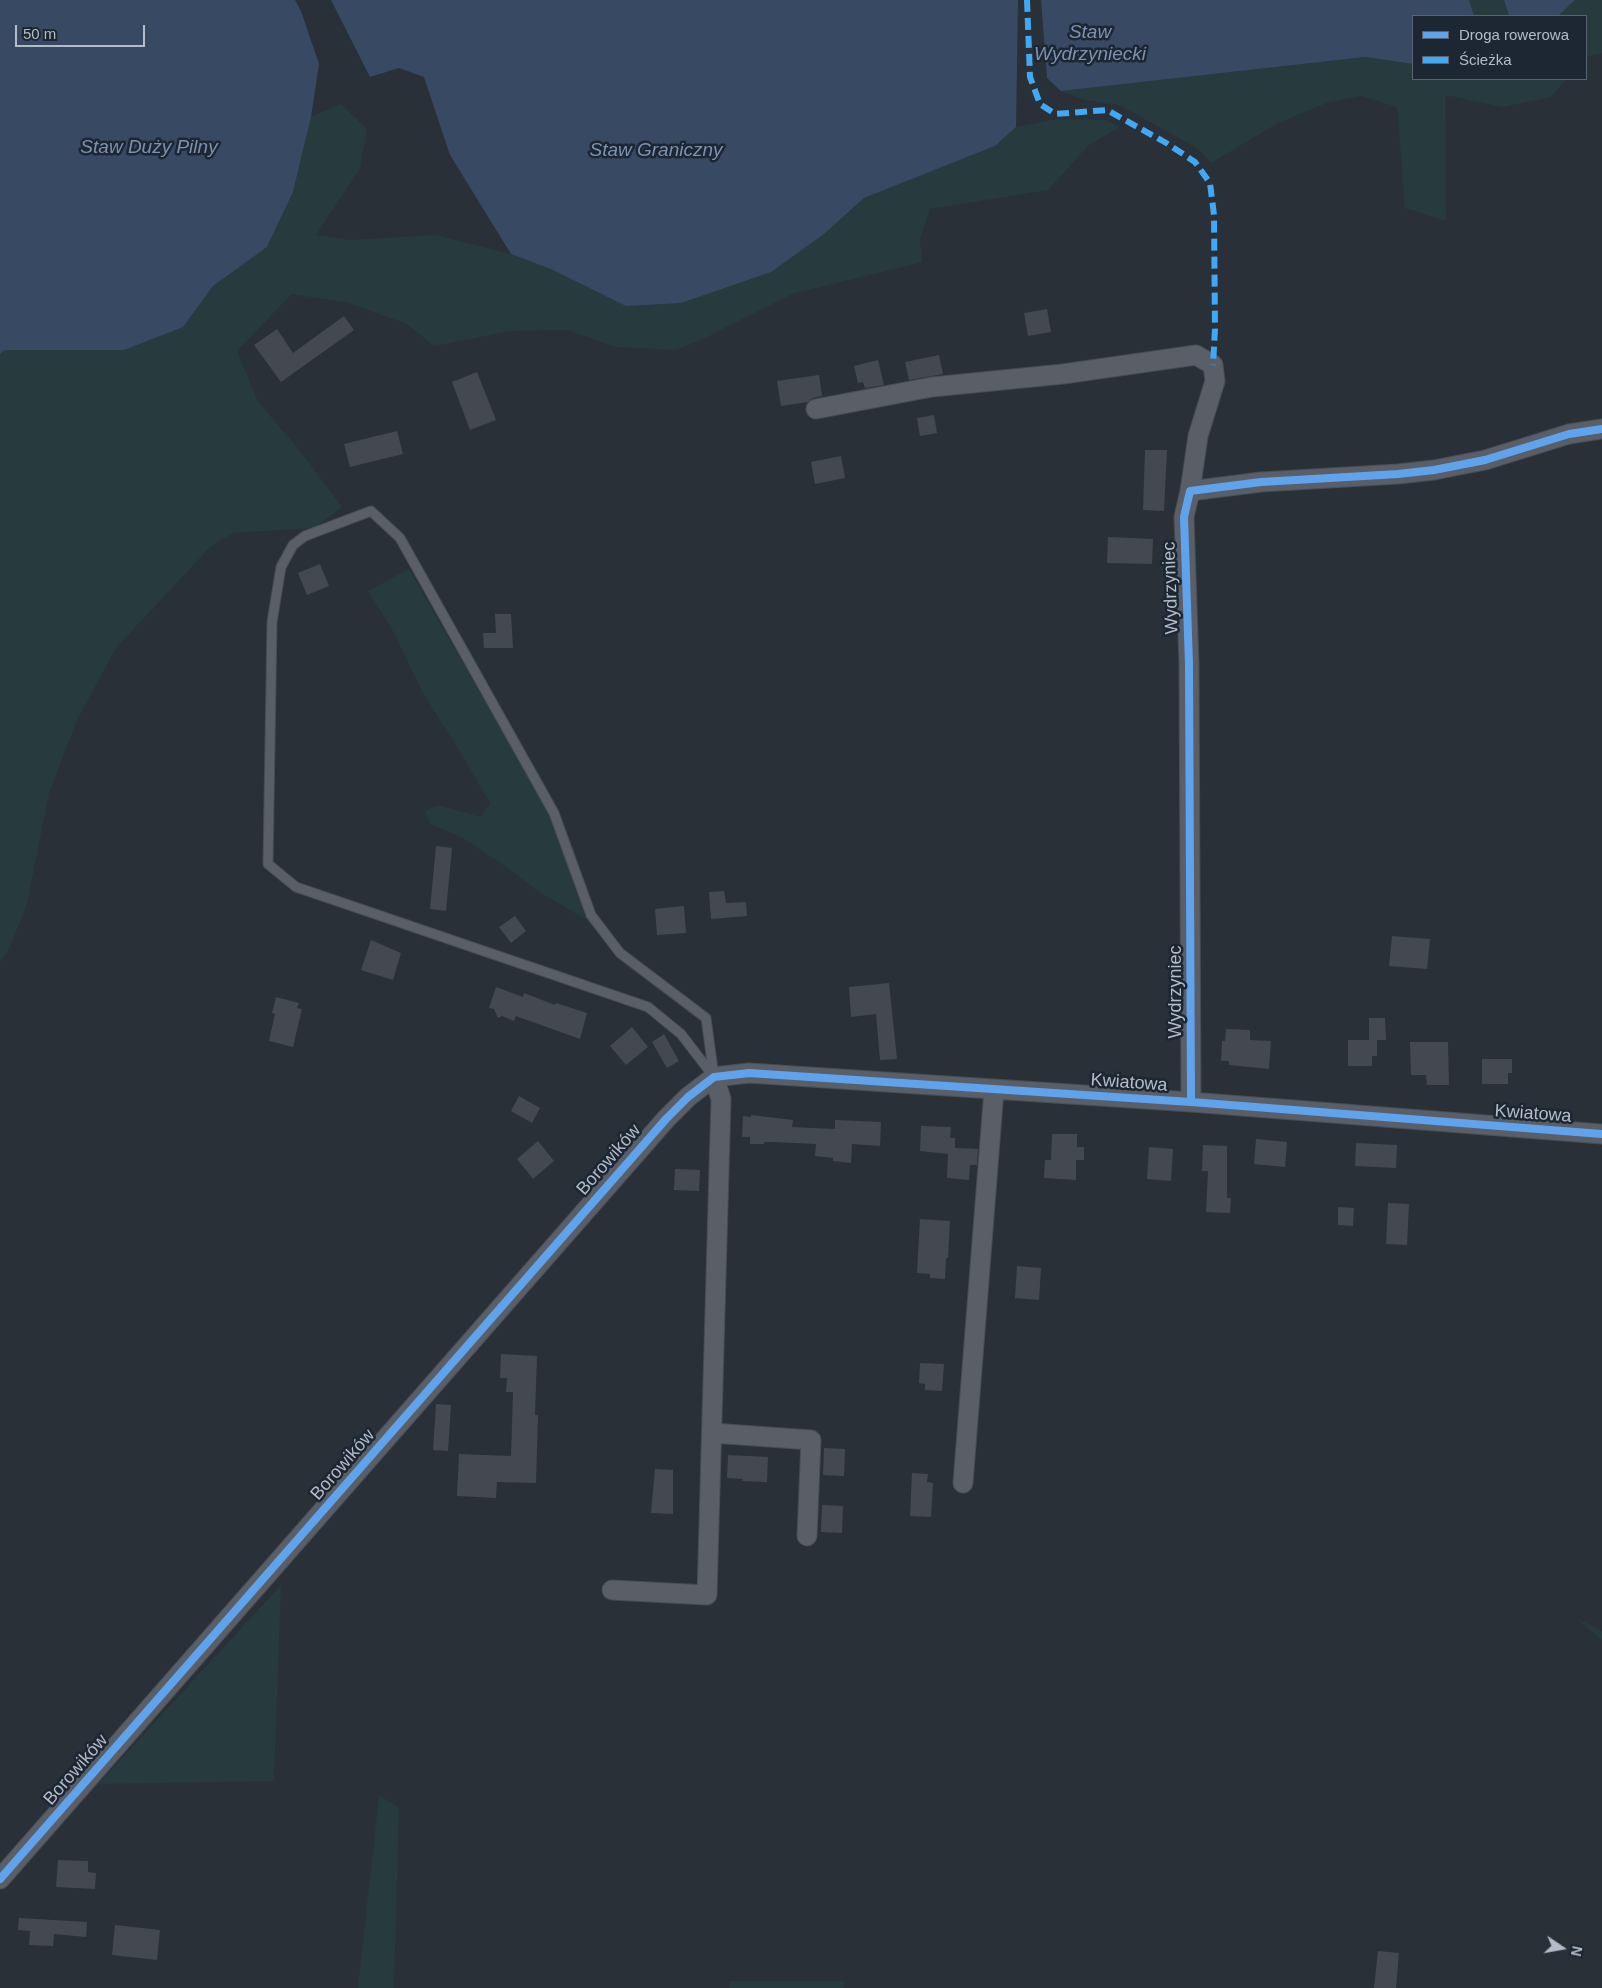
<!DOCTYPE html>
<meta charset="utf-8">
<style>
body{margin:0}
#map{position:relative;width:1602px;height:1988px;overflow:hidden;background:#2a3038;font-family:Arial,sans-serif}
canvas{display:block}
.legend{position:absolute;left:1412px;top:15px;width:175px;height:65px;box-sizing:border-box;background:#1d2633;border:1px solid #59626f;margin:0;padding:6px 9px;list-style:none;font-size:15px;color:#b4bcc9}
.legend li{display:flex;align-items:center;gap:10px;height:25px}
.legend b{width:25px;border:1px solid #59626f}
.north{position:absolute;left:1537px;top:1923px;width:50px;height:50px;-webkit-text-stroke:4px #1d2633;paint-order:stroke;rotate:102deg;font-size:14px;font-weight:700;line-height:20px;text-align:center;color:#b4bcc9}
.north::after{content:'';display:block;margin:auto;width:18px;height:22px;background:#b4bcc9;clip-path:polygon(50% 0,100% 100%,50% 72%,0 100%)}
.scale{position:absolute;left:15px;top:25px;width:130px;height:22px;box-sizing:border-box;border:2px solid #b4bcc9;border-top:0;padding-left:6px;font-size:15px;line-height:18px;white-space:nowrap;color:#b4bcc9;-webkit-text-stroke:4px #1d2633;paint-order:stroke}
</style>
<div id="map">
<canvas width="1602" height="1988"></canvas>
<ul class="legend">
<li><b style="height:6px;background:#60a3ed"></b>Droga rowerowa</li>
<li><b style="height:6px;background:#3fa9f5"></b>Ścieżka</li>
</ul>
<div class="north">N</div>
<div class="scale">50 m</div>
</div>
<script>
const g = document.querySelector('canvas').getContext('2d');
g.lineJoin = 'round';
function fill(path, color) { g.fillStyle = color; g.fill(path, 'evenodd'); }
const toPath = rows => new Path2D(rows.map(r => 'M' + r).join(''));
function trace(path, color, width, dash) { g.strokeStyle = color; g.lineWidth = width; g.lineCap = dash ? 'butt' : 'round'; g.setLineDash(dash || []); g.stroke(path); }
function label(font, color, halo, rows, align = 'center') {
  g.font = font + ' Arial,sans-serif'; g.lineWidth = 5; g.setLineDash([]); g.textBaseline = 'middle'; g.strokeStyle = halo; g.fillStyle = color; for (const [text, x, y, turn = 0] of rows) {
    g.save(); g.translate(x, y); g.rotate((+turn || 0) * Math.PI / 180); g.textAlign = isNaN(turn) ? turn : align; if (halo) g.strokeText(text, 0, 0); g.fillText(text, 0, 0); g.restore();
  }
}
fill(toPath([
 [1468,0,1504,0,1509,16,1473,16],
 [1575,0,1602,0,1602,53,1588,56,1586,58,1586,16,1558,16],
 [1365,57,1413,64,1413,79,1567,79,1551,97,1503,107,1445,95,1446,221,1405,208,1397,107,1361,96,1329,102,1278,123,1211,163,1197,148,1119,105,1085,100,1061,91],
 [341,104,367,129,360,168,316,235,350,240,435,235,511,254,553,270,824,234,864,198,995,146,1016,127,1057,119,1106,120,1120,127,1089,145,1048,190,930,209,920,239,922,262,792,294,709,336,676,350,615,347,568,330,510,331,434,346,407,324,349,303,292,294,237,351,258,402,301,452,342,507,314,528,233,533,210,547,116,648,77,720,49,793,27,904,10,947,0,962,0,354,5,350,60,349,183,326,213,286,267,247,293,192,311,117],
 [409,569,550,815,586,919,539,892,502,864,463,838,430,824,425,811,438,805,481,817,490,803,459,750,424,695,393,631,368,591],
 [281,1585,274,1781,98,1784],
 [1576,1618,1602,1631,1602,1640],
 [379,1795,399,1808,394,1988,358,1988],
 [730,1981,844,1981,843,1988,729,1988]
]), '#273a3e');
fill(toPath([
 [0,0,295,0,301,11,319,64,311,117,293,192,267,247,213,286,183,327,124,350,5,350,0,354],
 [331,0,1018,0,1016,127,995,146,864,198,824,234,771,272,681,303,626,306,553,270,511,254,450,155,424,77,399,68,370,77],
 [1041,0,1469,0,1474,16,1413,16,1413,64,1365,57,1061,91,1047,78],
 [1504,0,1575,0,1558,16,1509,16]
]), '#384963');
fill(toPath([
 [1047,309,1051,332,1028,336,1024,313],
 [344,316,354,330,281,382,254,345,277,329,293,353],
 [939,355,943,374,909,380,905,362],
 [878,360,884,385,865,388,863,382,858,383,854,366],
 [477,372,496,420,470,430,452,382],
 [819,375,822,396,813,398,808,402,781,406,777,381],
 [934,415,937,433,920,436,917,418],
 [397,431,403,454,350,467,344,444],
 [1145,450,1167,450,1164,511,1143,510],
 [841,456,845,478,815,484,811,462],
 [1108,537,1153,539,1152,564,1107,563],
 [320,564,329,586,307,595,298,573],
 [495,614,511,614,513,648,484,648,483,633,496,633],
 [436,846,452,848,446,911,430,909],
 [724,891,726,903,746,902,747,916,711,919,709,892],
 [684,906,686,933,657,935,655,909],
 [515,916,526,931,511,943,499,927],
 [1392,936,1430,939,1427,969,1389,966],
 [371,940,401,953,393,980,361,970],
 [889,983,897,1059,880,1060,876,1014,851,1017,849,987],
 [496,987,523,997,524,993,555,1005,556,1003,587,1013,580,1039,516,1016,514,1021,502,1016,498,1018,494,1009,489,1008],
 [276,997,299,1003,297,1008,302,1009,293,1047,269,1041,275,1014,272,1013],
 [1369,1018,1385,1018,1386,1040,1377,1040,1377,1056,1372,1056,1372,1066,1348,1066,1348,1040,1369,1040],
 [632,1027,648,1047,626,1065,610,1046],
 [1226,1029,1250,1030,1250,1040,1271,1041,1269,1069,1229,1065,1229,1061,1221,1061,1222,1041,1225,1041],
 [664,1034,679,1061,667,1068,652,1042],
 [1410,1042,1448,1042,1449,1085,1427,1085,1426,1075,1411,1075],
 [1482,1059,1512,1059,1512,1073,1508,1073,1508,1084,1482,1084],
 [519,1096,540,1108,532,1123,511,1111],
 [751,1115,793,1120,792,1127,835,1129,835,1120,881,1122,880,1146,852,1144,851,1163,833,1161,833,1158,815,1156,816,1144,774,1142,764,1142,764,1144,750,1144,750,1137,742,1137,743,1116,751,1117],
 [921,1126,951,1127,950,1138,955,1138,955,1148,978,1149,977,1165,970,1165,969,1180,947,1178,948,1154,920,1151],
 [1052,1134,1077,1134,1077,1147,1084,1147,1084,1160,1076,1160,1076,1180,1044,1178,1045,1160,1051,1160],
 [1256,1139,1287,1142,1285,1167,1254,1164],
 [538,1141,554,1161,533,1179,517,1159],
 [1356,1143,1397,1145,1396,1168,1355,1166],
 [1203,1145,1227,1146,1227,1198,1231,1198,1230,1213,1206,1212,1208,1171,1202,1171],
 [1149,1147,1173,1149,1171,1181,1147,1179],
 [675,1169,700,1170,699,1191,674,1190],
 [1388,1203,1409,1204,1407,1245,1386,1244],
 [1338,1207,1354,1208,1353,1226,1338,1225],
 [920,1219,950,1221,948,1258,946,1258,945,1279,930,1278,930,1274,917,1273],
 [1017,1266,1041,1268,1039,1300,1015,1298],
 [501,1354,537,1356,535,1415,538,1415,536,1483,497,1482,496,1498,457,1496,459,1454,511,1456,513,1392,506,1392,507,1378,500,1378],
 [920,1363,944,1364,942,1391,925,1390,925,1384,919,1383],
 [436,1404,451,1405,448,1451,433,1450],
 [824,1448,845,1449,844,1476,823,1475],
 [728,1455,768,1457,767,1482,742,1481,743,1479,727,1478],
 [655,1469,673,1470,673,1514,651,1513],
 [912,1473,928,1474,927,1482,933,1483,931,1517,910,1516],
 [822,1505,843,1506,842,1533,821,1532],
 [58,1860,88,1861,88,1872,96,1873,95,1889,56,1887],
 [19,1918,87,1922,86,1937,54,1934,53,1946,29,1945,30,1931,18,1930],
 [115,1925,160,1930,157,1960,112,1955],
 [1378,1951,1399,1953,1396,1988,1374,1988]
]), '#444950');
const service = toPath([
 [371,511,400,538,554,813,591,915,620,953,706,1018,714,1077,681,1034,648,1007,296,887,268,864,272,622,281,567,293,545,305,536,371,511]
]);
const minor = toPath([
 [816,409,932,387,1063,374,1196,355,1213,365,1215,381,1198,436,1190,491],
 [1191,1102,1189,664,1184,517,1190,491,1261,482,1398,474,1434,470,1485,460,1569,434,1602,429],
 [712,1433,811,1440,807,1536],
 [963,1483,994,1090],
 [612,1590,707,1595,721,1099,714,1077],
 [0,1879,666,1119,688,1097,714,1077,749,1073,1191,1102,1602,1134]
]);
trace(service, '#484c53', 11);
trace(minor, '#484c53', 21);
trace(service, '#5a5e66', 9);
trace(minor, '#5a5e66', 19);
trace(toPath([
 [1027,0,1030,77,1040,104,1055,114,1107,110,1168,144,1195,162,1210,183,1214,215,1215,329,1213,365]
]), '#3fa9f5', 6, [12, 6]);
trace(toPath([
 [1191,1102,1189,664,1184,517,1190,491,1261,482,1398,474,1434,470,1485,460,1569,434,1602,429],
 [0,1879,666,1119,688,1097,714,1077,749,1073,1191,1102,1602,1134]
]), '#60a3ed', 8);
label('18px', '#b4bcc9', '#1d2633', [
 ["Wydrzyniec",1171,588,-92],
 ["Wydrzyniec",1176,992,-90],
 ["Kwiatowa",1129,1083,4],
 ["Kwiatowa",1533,1114,4],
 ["Borowików",609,1160,-49],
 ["Borowików",343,1465,-49],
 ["Borowików",76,1770,-49]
]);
label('italic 19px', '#7c92b1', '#1d2633', [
 ["Staw",1090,33],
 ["Wydrzyniecki",1090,55],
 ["Staw Duży Pilny",149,148],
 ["Staw Graniczny",656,151]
]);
</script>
